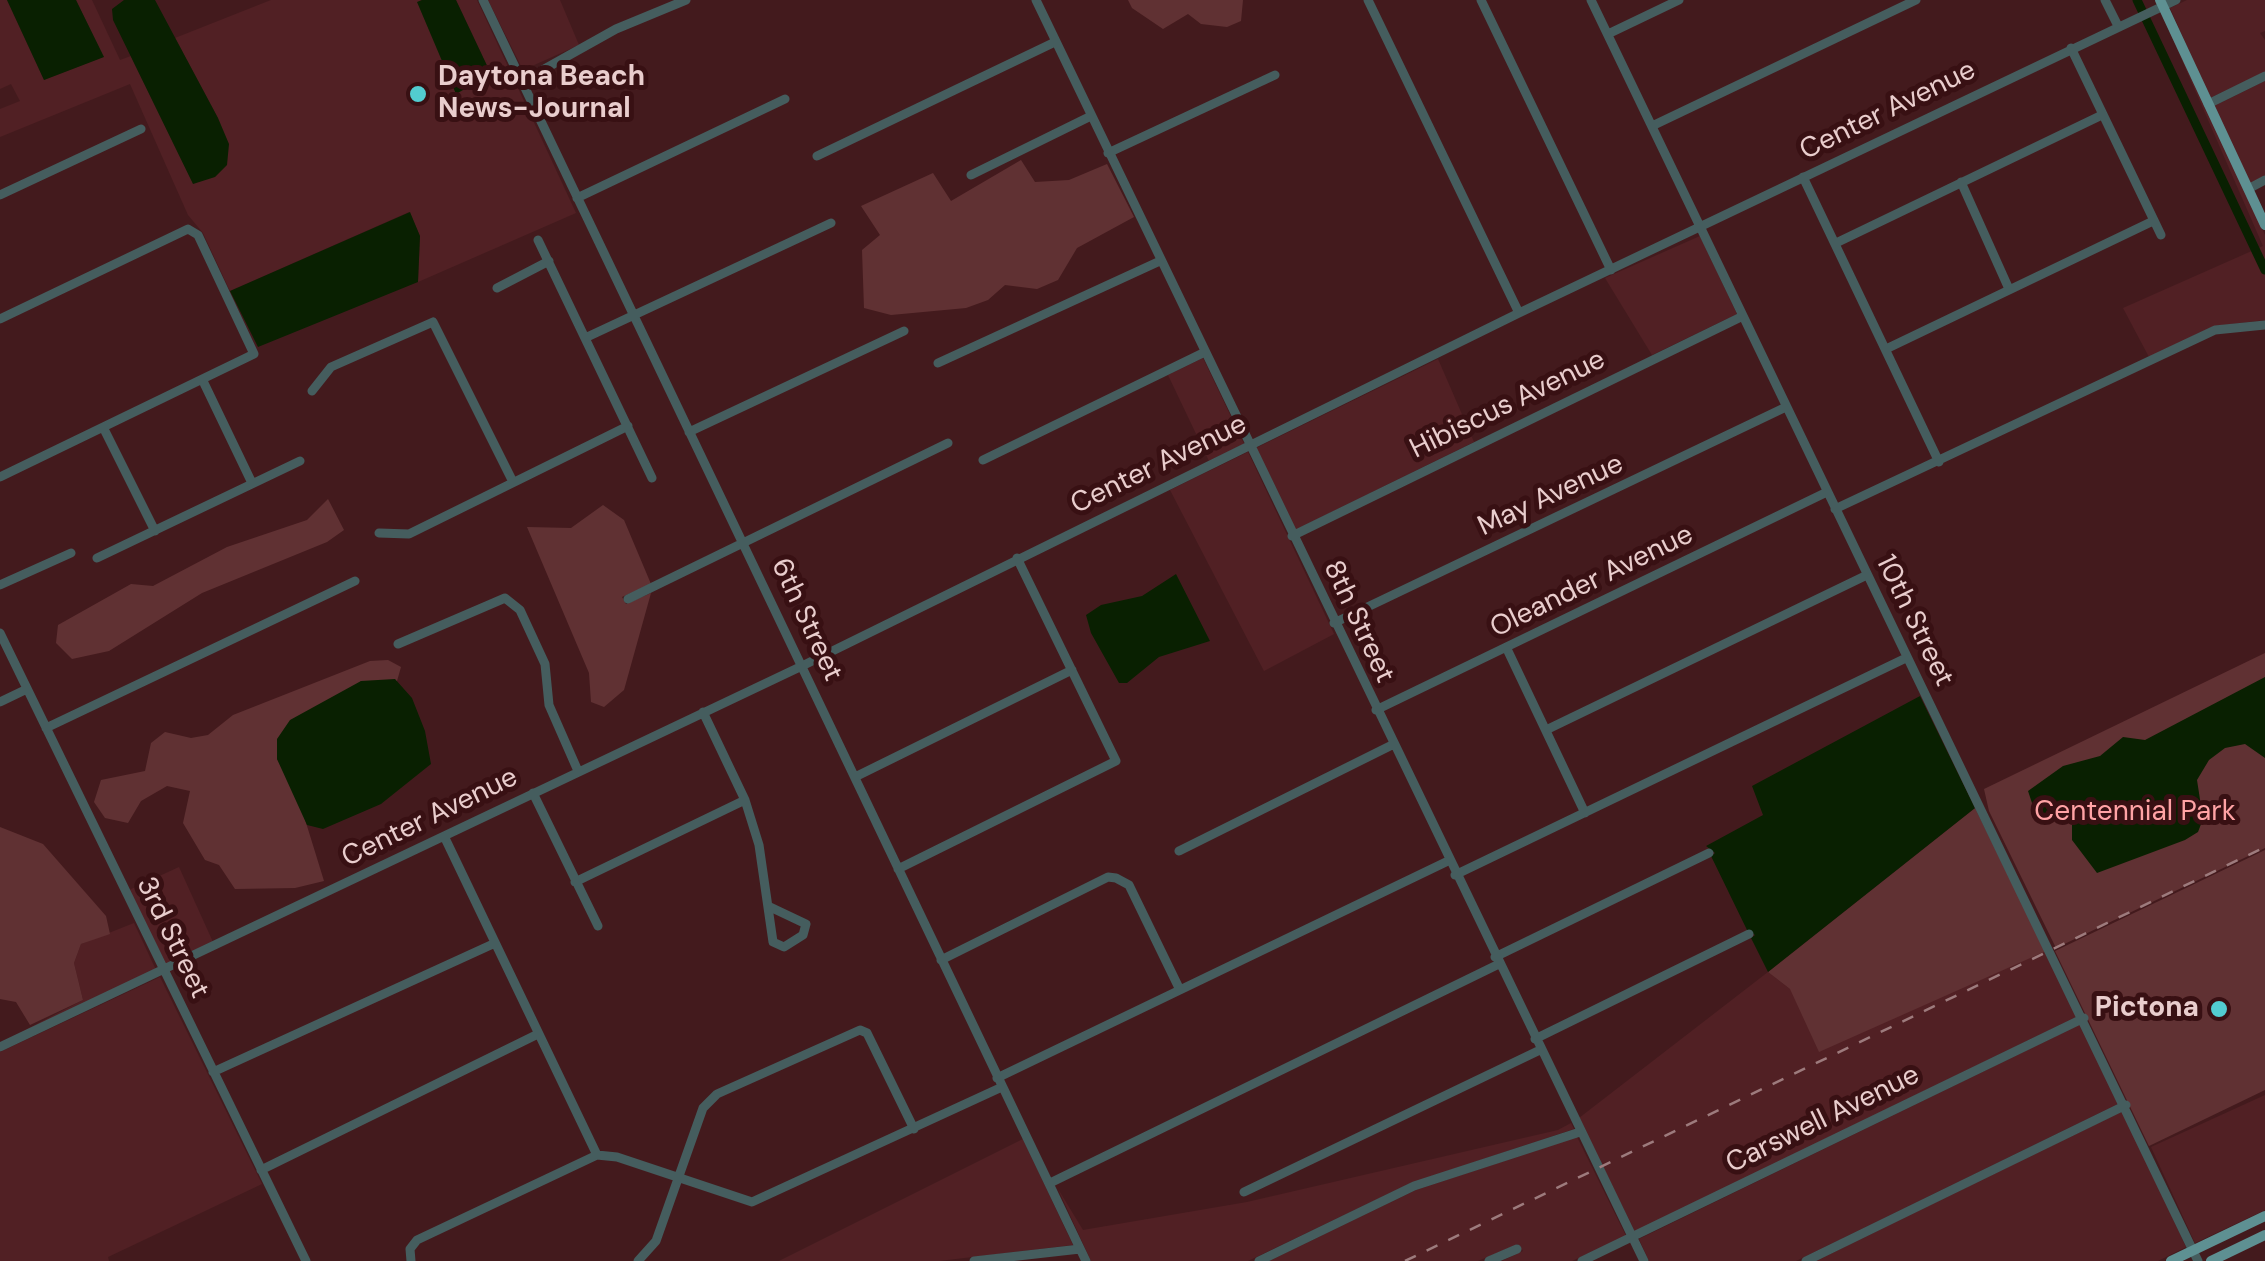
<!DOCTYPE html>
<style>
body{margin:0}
canvas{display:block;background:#431a1d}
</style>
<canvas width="2265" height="1261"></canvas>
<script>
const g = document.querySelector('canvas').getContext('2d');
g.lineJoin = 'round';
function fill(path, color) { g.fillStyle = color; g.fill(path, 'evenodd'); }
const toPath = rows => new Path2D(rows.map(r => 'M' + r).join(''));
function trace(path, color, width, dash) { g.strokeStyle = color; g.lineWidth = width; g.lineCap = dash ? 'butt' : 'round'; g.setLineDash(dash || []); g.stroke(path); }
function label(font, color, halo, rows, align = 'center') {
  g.font = font + ' "DM Sans",sans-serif'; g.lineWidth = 10; g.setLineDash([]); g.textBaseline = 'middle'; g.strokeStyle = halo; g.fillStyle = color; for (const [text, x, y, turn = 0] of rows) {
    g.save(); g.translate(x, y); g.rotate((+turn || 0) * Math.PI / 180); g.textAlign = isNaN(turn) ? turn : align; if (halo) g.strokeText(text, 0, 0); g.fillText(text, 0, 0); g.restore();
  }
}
fill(toPath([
 [0,0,7,0,44,80,103,57,76,0,92,0,120,60,131,56,194,184,218,118,175,38,271,0,422,0,418,2,491,74,456,0,477,0,576,213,418,282,420,236,409,212,230,291,203,233,188,215,130,84,0,137,0,109,20,101,11,84,0,89],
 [488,0,560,0,579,45,523,70],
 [2187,0,2265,0,2265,31,2260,33,2265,40,2265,72,2210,98,2170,8],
 [2161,12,2265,235,2265,320,2214,326,2149,357,2123,308,2263,246],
 [2265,81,2265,176,2250,183,2214,106],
 [1700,236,1737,314,1652,355,1605,278],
 [1203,358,1244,444,1209,461,1168,375],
 [1438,359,1474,442,1295,530,1256,448],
 [1248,452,1334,634,1264,671,1170,490],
 [179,867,213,942,165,966,129,890],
 [134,923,156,970,0,1043,83,1000,74,963,81,944],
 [2046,951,2078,1016,1635,1232,1579,1118,1768,972,1790,989],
 [160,977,262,1184,108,1257,109,1261,0,1261,0,1052],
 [2081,1024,2120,1103,1796,1261,1649,1261,1639,1239],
 [2265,1095,2265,1210,2195,1243,2151,1147],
 [2123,1111,2186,1247,2158,1261,1816,1261],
 [1571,1123,1574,1129,1411,1183,1248,1261,1091,1261,1058,1189,1083,1230,1247,1202,1558,1130],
 [1577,1137,1626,1236,1572,1261,1502,1261,1523,1251,1518,1244,1478,1261,1269,1261,1416,1190],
 [1023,1139,1073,1245,939,1261,779,1261]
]), '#512024');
fill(toPath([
 [1128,0,1243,0,1241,21,1227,27,1201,24,1188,14,1163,29,1132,8],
 [1021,160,1035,182,1069,180,1107,164,1134,217,1077,248,1058,280,1037,289,1005,285,988,300,966,308,891,315,864,308,862,250,880,235,861,206,933,173,951,201],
 [328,499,344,530,327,542,202,593,109,651,72,659,56,643,58,625,131,584,153,586,227,547,307,520],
 [603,505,624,520,651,584,622,597,626,604,651,593,624,690,604,707,591,702,589,673,527,527,571,528],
 [2265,653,2265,848,2056,948,1989,811,1984,789],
 [388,660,401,667,397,681,361,681,277,759,299,800,324,881,295,888,235,889,219,865,205,860,183,823,190,791,167,786,141,801,128,823,105,818,94,802,101,780,145,771,151,743,165,732,191,738,208,735,233,715,370,661],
 [1975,808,2046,951,1819,1052,1790,989,1768,972],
 [0,827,43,844,106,916,110,934,81,944,74,963,83,1000,30,1025,16,1002,0,999],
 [2265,850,2265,1090,2149,1146,2055,951]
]), '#603133');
fill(toPath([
 [7,0,76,0,104,57,44,80],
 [124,0,155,0,218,118,229,144,227,165,215,177,193,184,113,20,112,9],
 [422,0,456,0,491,74,456,94,417,2],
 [410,212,420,236,418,282,258,347,230,291],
 [1176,574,1210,641,1159,657,1127,683,1119,683,1091,633,1086,615,1101,605,1142,596],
 [2265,677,2265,758,2245,744,2225,748,2209,760,2197,780,2203,819,2198,832,2185,840,2097,873,2072,840,2072,821,2044,821,2032,803,2028,791,2063,766,2100,756,2123,737,2145,740],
 [395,679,412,698,425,731,431,764,381,804,323,829,307,825,277,759,277,739,290,720,361,681],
 [1920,696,1975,808,1768,972,1751,938,1755,935,1747,930,1711,856,1715,853,1706,846,1763,815,1752,786]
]), '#092001');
trace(toPath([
 [2137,0,2265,270]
]), '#092001', 9);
trace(toPath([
 [483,0,1086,1261],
 [1036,0,1644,1261],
 [1368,0,1519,313],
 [1481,0,1611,270],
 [1591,0,2198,1261],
 [2105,0,2118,26],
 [1608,34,1679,0],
 [2071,48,2161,235],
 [523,81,616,29,686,0],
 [2208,104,2265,76],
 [1652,126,1916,0],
 [1108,153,1275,75],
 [817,156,1055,42],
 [971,175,1091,116],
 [1803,177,1939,462],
 [1961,182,2009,289],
 [2248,189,2265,180],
 [0,195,141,129],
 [577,198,785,99],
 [538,240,652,478],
 [1836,243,2102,115],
 [497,288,549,261],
 [0,319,188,229,198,235,254,354,0,477],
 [585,338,831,223],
 [1886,349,2151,222],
 [938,363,1160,261],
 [203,381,252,483],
 [312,391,331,367,433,322,513,482],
 [104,429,155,531],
 [689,432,904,331],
 [983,460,1205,352],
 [1835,509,2215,330,2265,325],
 [379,533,409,534,628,426],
 [1292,536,1743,316],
 [97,558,300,461],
 [0,585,71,553],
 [628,599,948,443],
 [1334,623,1786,407],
 [0,633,306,1261],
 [398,644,505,598,520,610,545,664,549,705,578,771],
 [1507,649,1585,813],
 [0,702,27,689],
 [1376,710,1827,492],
 [703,712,745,800,759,845,773,942,784,947,803,935,806,924,768,906],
 [46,728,355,581],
 [1546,730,1867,575],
 [855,777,1072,670],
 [533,793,598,926],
 [444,836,597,1155],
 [1179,851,1392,745],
 [898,869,1116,761,1017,558],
 [1455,875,1906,658],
 [575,882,745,800],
 [1495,957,1709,853],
 [941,960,1108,877,1116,878,1129,885,1180,990],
 [1535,1039,1749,934],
 [0,1047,802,666,1519,313,2176,0],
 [213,1072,493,944],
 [997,1078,1448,861],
 [261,1170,538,1034],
 [1050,1183,1499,964],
 [1244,1192,1540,1050],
 [411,1261,410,1249,417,1240,597,1155,617,1157,752,1202,1002,1087],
 [638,1261,656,1241,703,1108,717,1094,860,1030,867,1033,914,1129],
 [974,1261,1080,1249],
 [1259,1261,1414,1186,1580,1132],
 [1489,1261,1517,1249],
 [1582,1261,2084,1018],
 [1806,1261,2126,1105]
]), '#455d5e', 9);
trace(toPath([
 [2160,0,2265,225],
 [2171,1261,2265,1216],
 [2211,1261,2265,1235]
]), '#5e9092', 10);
trace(toPath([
 [1405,1261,2265,847]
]), '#9d7b7d', 2.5, [12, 12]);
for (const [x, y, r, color] of [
 [418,94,10,"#52ccd0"],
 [2219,1009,10,"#52ccd0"]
]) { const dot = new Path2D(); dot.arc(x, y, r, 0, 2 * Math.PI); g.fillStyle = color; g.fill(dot); trace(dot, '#381013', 4); }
label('bold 28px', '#e9cdcd', '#381013', [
 ["Daytona Beach",438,78],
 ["News-Journal",438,110],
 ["Pictona",2199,1009,"right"]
], 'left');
label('28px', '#e9cdcd', '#381013', [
 ["Center Avenue",1888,111,-26],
 ["Hibiscus Avenue",1508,405,-26],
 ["Center Avenue",1159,465,-26],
 ["May Avenue",1551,496,-25],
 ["Oleander Avenue",1592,582,-26],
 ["6th Street",806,620,65],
 ["10th Street",1914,621,64],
 ["8th Street",1358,622,65],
 ["Center Avenue",430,818,-26],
 ["3rd Street",172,938,64],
 ["Carswell Avenue",1823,1120,-26]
]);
label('28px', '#ffa3a5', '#381013', [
 ["Centennial Park",2135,813]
]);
</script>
